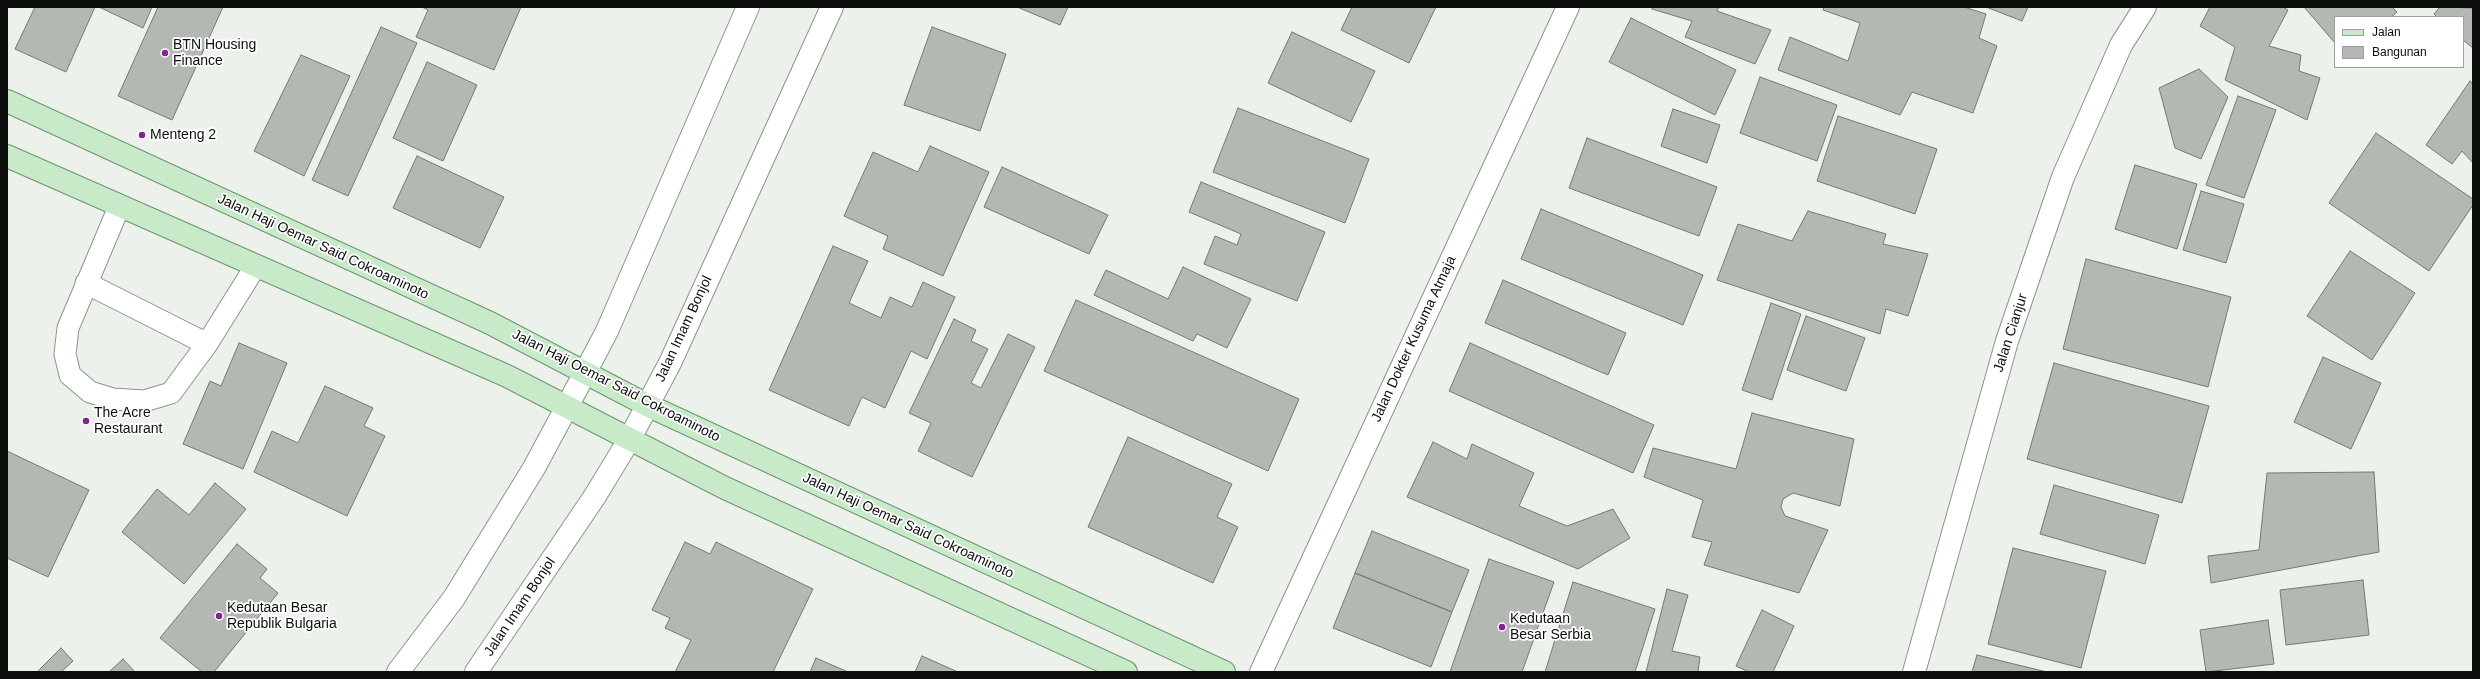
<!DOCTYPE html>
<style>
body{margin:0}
#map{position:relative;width:2480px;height:679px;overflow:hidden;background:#ecf1ec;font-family:Arial,sans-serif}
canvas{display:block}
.frame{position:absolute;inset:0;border:8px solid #0c0e0c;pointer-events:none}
.legend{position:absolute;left:2334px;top:16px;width:130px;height:52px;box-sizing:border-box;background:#fff;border:1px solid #9e9f9e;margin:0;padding:5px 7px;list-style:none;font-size:12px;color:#0c0e0c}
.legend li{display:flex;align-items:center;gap:8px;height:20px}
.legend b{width:20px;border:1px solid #9e9f9e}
</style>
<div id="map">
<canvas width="2480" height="679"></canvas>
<div class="frame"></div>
<ul class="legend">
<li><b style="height:5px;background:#c8eac8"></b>Jalan</li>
<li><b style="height:11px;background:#b3b8b3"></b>Bangunan</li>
</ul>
</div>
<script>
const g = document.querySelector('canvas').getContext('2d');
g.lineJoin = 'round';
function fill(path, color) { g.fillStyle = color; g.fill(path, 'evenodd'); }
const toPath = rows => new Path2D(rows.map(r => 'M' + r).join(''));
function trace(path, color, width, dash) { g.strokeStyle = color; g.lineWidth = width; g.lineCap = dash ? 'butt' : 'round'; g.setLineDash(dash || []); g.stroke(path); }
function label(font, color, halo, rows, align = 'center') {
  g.font = font + ' Arial,sans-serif'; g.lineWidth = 3.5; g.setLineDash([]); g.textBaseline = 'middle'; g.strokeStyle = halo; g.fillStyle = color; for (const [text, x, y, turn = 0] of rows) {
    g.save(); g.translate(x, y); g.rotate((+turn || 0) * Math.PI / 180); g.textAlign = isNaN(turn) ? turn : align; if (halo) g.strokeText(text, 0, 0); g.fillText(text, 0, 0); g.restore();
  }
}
const building = toPath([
 [35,7,95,7,66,72,15,49,35,7],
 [99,7,152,7,143,28,99,7],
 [158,7,223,7,172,120,118,96,158,7],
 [422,7,521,7,494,70,416,37,428,10,422,7],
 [1017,7,1068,7,1060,25,1017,7],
 [1352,7,1436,7,1409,63,1341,30,1352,7],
 [1652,7,1719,7,1717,11,1771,30,1755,64,1685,37,1692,21,1652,9,1652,7],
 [1824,7,1964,7,1986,14,1979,38,1997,46,1973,113,1912,92,1900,115,1778,70,1790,37,1848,61,1860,23,1823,10,1824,7],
 [1986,7,2028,7,2022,21,1986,7],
 [2210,7,2283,7,2288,10,2269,46,2301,55,2299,71,2320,78,2307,120,2225,80,2235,47,2200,26,2210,7],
 [2304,7,2392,7,2397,12,2391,17,2335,17,2335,43,2304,7],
 [2440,7,2473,8,2473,48,2463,40,2463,17,2437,17,2434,14,2440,7],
 [1631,18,1736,70,1715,115,1609,62,1631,18],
 [381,27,417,43,348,196,312,180,381,27],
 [932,27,1006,54,980,131,904,105,932,27],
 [1292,32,1375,71,1351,122,1268,83,1292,32],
 [301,55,350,76,304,176,254,151,301,55],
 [427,62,477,85,443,161,393,138,427,62],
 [2199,69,2228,97,2201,159,2175,148,2159,88,2199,69],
 [1760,77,1837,105,1817,161,1740,133,1760,77],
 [2470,81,2473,84,2473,163,2462,151,2452,164,2426,145,2470,81],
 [2238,96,2276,110,2244,198,2206,185,2238,96],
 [1238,108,1369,159,1345,223,1213,172,1238,108],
 [1673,109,1720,125,1707,163,1661,146,1673,109],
 [1838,116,1937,149,1915,214,1817,181,1838,116],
 [2376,133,2473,199,2473,205,2429,271,2329,203,2376,133],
 [1587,138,1717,187,1699,236,1569,188,1587,138],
 [930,146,989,172,943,276,883,249,888,236,844,216,873,152,918,172,930,146],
 [417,156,504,197,480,248,393,208,417,156],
 [2135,165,2197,184,2177,249,2115,229,2135,165],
 [1002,167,1108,215,1089,254,984,207,1002,167],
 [1201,182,1325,232,1297,301,1204,264,1215,236,1237,245,1241,234,1189,212,1201,182],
 [2201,191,2244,204,2226,263,2183,250,2201,191],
 [1541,209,1703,275,1683,325,1521,259,1541,209],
 [1808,211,1886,234,1883,244,1928,254,1908,316,1886,309,1880,334,1717,280,1738,224,1792,241,1808,211],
 [833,246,868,261,849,303,881,318,890,297,912,307,923,282,955,297,927,359,911,351,885,408,862,397,849,426,769,390,833,246],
 [2350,251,2415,293,2372,360,2307,316,2350,251],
 [2086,259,2231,297,2208,387,2063,349,2086,259],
 [1183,267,1251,299,1227,348,1197,334,1193,341,1094,295,1106,270,1168,299,1183,267],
 [1503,280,1626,333,1608,375,1485,323,1503,280],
 [1076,300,1299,399,1268,471,1044,371,1076,300],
 [1771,303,1801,314,1772,400,1742,390,1771,303],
 [1806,316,1865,338,1846,391,1787,370,1806,316],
 [954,319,976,330,971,341,988,349,971,383,981,388,1008,334,1035,347,972,477,918,451,931,423,909,413,954,319],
 [239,343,287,363,243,469,183,444,210,381,221,386,239,343],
 [1470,343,1654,425,1633,473,1449,391,1470,343],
 [2323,357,2381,383,2351,449,2294,422,2323,357],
 [2054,363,2209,406,2182,503,2027,459,2054,363],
 [325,386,373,408,364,426,385,436,347,516,254,472,272,431,298,443,325,386],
 [1752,413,1854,439,1840,506,1793,493,1783,499,1781,507,1785,516,1828,530,1799,593,1704,565,1712,542,1692,537,1703,500,1644,477,1653,448,1736,469,1752,413],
 [1128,437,1232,484,1217,517,1238,527,1213,583,1088,527,1128,437],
 [1433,442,1467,459,1472,444,1534,473,1519,506,1567,526,1613,509,1630,538,1578,569,1407,497,1433,442],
 [7,451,89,490,48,577,7,558,7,451],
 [2374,472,2379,552,2211,583,2208,556,2259,550,2267,473,2374,472],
 [215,483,246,509,184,584,122,532,157,489,189,515,215,483],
 [2054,485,2159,515,2145,564,2040,534,2054,485],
 [1372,531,1469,570,1452,612,1355,573,1372,531],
 [685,542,710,554,716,542,813,589,773,672,675,672,691,640,665,628,670,618,652,610,685,542],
 [237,544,267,569,260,578,278,593,214,672,202,672,160,638,237,544],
 [2013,548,2106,571,2081,668,1988,644,2013,548],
 [1489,559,1554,582,1522,672,1450,672,1489,559],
 [1355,573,1452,612,1431,667,1333,628,1355,573],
 [2363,580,2369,635,2286,645,2280,590,2363,580],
 [1573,582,1655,609,1635,672,1545,672,1573,582],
 [1667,589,1688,595,1672,651,1700,657,1698,672,1646,672,1667,589],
 [1762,610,1794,626,1773,672,1749,672,1736,666,1762,610],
 [2268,620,2274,664,2206,672,2200,630,2268,620],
 [61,648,73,661,61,672,37,672,61,648],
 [1977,655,2047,672,1972,672,1977,655],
 [922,656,958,672,915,672,922,656],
 [816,658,848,672,810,672,816,658],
 [123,659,135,672,109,672,123,659]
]);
fill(building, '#b3b8b3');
trace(building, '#757974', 1);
const lane = toPath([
 [119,207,68,328,65,354,70,375,90,392,113,399,144,401,171,393,207,344,255,267],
 [86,283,207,344]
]);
const street = toPath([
 [1914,672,2007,341,2063,177,2121,45,2145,7]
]);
const secondary = toPath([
 [398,672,454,598,534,468,586,371,607,331,748,7],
 [476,672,595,496,629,440,670,363,832,7],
 [1261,672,1568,7]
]);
const primary = toPath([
 [7,101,490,323,647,405,1224,672],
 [7,156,507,376,725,488,1126,672]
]);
trace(lane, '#8e938e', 23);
trace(street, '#8e938e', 24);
trace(secondary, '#8e938e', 24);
trace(primary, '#6e946f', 24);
trace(lane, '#fff', 21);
trace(street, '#fff', 22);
trace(secondary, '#fff', 22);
trace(primary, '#c8eac8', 22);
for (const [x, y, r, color] of [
 [165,53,4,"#82238f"],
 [142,135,4,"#82238f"],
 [86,421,4,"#82238f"],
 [219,616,4,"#82238f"],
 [1502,627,4,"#82238f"]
]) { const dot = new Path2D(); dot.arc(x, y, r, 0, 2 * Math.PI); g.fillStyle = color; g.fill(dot); trace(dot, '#fff', 1.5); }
label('14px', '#0c0e0c', '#fff', [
 ["BTN Housing",173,45],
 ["Finance",173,61],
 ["Menteng 2",150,135],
 ["The Acre",94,413],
 ["Restaurant",94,429],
 ["Kedutaan Besar",227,608],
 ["Republik Bulgaria",227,624],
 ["Kedutaan",1510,619],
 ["Besar Serbia",1510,635]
], 'left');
label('14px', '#0c0e0c', '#fff', [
 ["Jalan Haji Oemar Said Cokroaminoto",323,247,25],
 ["Jalan Imam Bonjol",684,329,-65],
 ["Jalan Cianjur",2011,333,-72],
 ["Jalan Dokter Kusuma Atmaja",1414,339,-65],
 ["Jalan Haji Oemar Said Cokroaminoto",616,386,27],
 ["Jalan Haji Oemar Said Cokroaminoto",908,526,25],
 ["Jalan Imam Bonjol",520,607,-56]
]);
</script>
